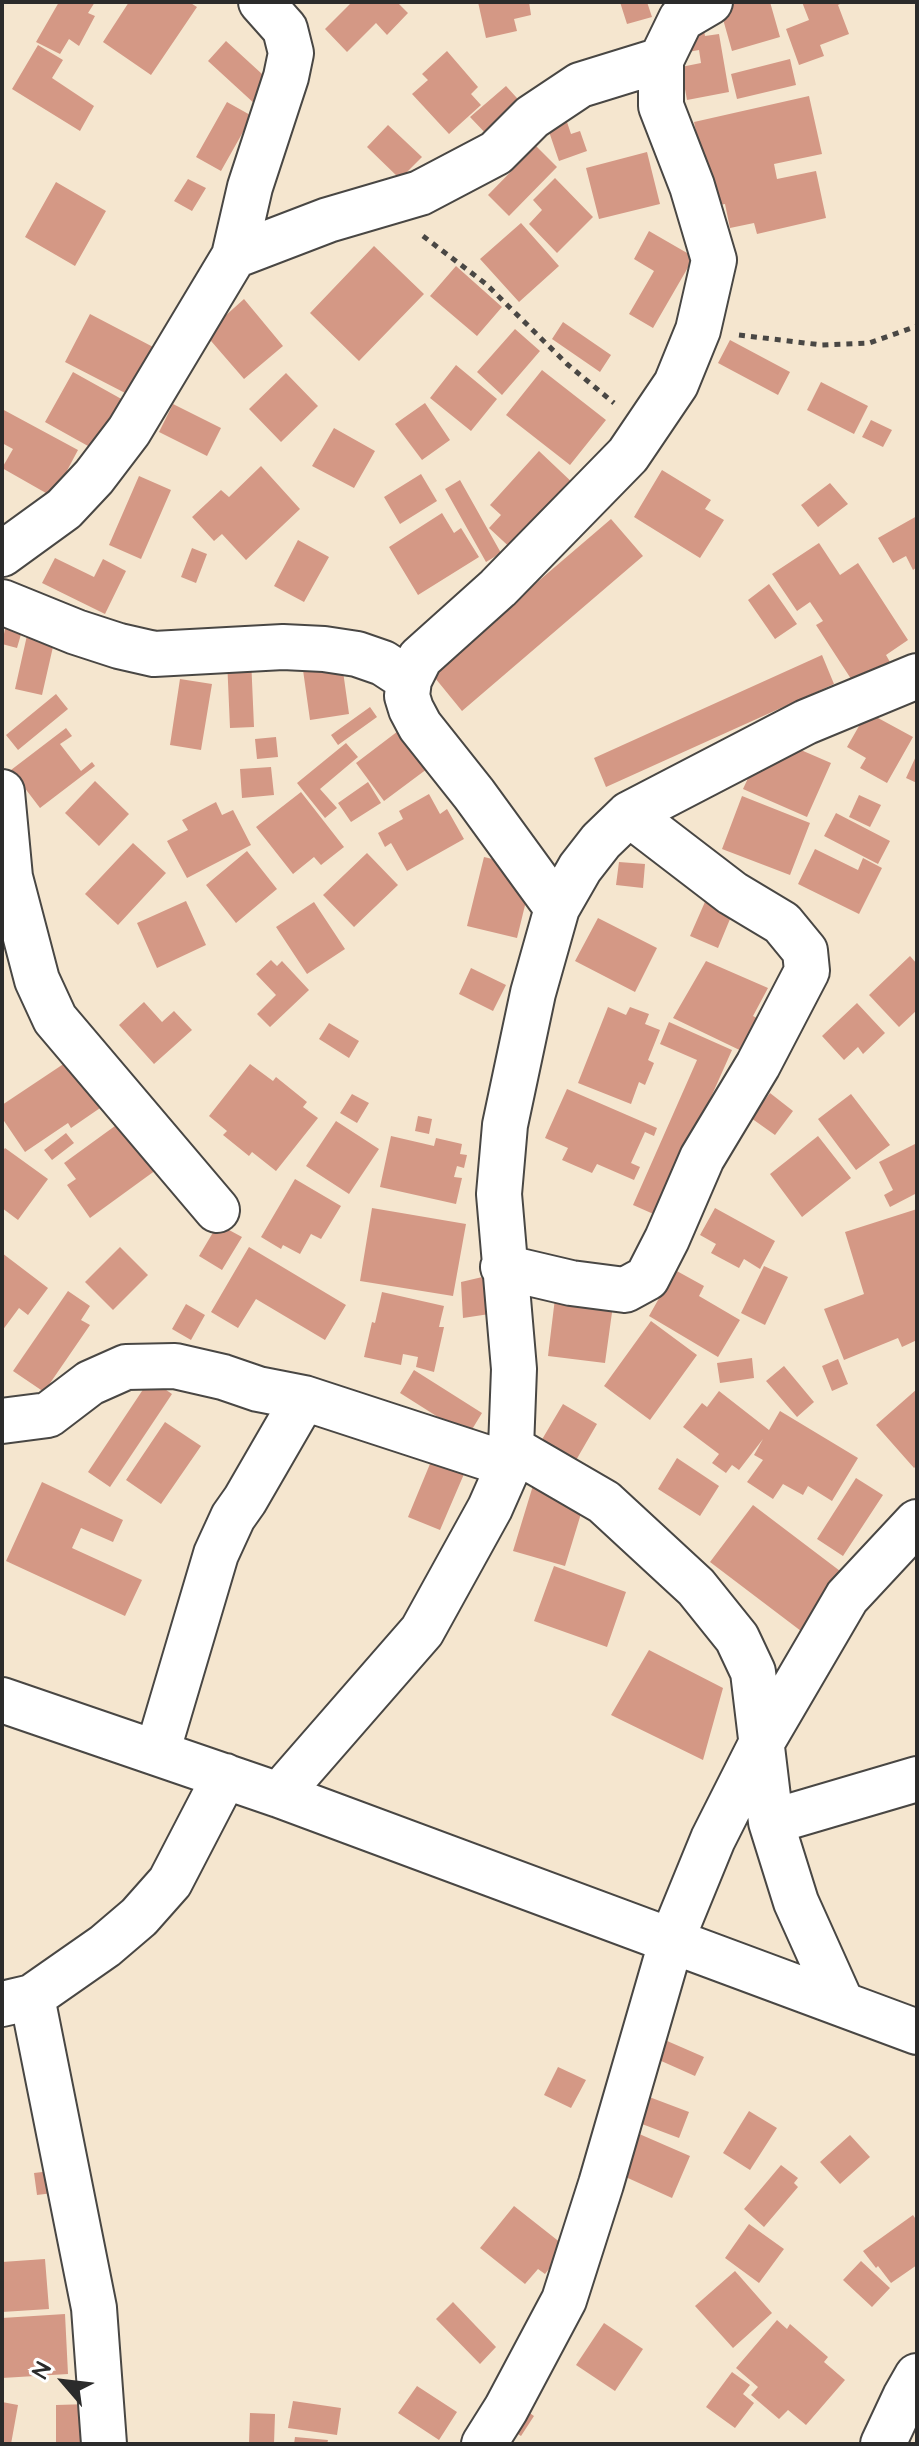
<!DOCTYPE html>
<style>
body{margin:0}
#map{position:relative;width:919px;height:2446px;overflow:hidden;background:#f5e6cf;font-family:"Architects Daughter",sans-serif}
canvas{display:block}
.frame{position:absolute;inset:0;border:4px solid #2b2b2b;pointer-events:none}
.north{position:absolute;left:24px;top:2342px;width:80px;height:80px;-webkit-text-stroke:6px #fff;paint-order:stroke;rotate:298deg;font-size:22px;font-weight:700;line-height:32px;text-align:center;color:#2b2b2b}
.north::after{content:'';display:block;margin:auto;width:28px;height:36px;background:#2b2b2b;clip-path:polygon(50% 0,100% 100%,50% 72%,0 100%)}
</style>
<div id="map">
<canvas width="919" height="2446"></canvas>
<div class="frame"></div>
<div class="north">N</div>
</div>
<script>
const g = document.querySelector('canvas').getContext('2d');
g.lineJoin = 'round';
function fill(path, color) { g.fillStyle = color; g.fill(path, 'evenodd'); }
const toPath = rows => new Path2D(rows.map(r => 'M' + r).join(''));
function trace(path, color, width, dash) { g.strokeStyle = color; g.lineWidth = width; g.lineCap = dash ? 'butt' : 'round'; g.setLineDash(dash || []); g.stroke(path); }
fill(toPath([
 [59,2,95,2,88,13,95,16,79,46,69,39,60,54,36,42],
 [129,2,189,2,197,7,151,75,103,42],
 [352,2,397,2,408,13,387,35,376,23,347,52,325,29],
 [478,2,529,2,531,15,514,19,517,31,486,38],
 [620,2,647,2,652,17,627,24],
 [730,2,770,2,780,37,732,51,719,5],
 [802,2,844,2,838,5,849,34,820,45,824,56,799,65,786,29,809,20],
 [704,30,705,36,719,34,729,92,687,100,681,67,701,63,699,50,677,54,674,36],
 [226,41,274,85,256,105,208,61],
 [38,45,63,60,52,78,94,106,80,131,12,89],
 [447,51,478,87,471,94,481,105,449,134,412,94,428,80,422,74],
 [790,59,796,85,737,99,731,74],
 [506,86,526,108,491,139,470,117],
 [809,96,822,154,774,164,777,179,816,171,826,218,757,234,754,223,730,228,725,204,712,206,694,122],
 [227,102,252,116,221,171,196,157],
 [563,110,571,134,580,131,587,151,559,161,544,117],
 [388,125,422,157,400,179,367,147],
 [536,146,557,167,509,216,488,195],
 [647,152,660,204,599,219,586,168],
 [555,178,593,217,557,253,529,224,542,210,533,200],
 [188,179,206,188,192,211,174,201],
 [56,182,106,211,75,266,25,237],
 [521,223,559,266,519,302,480,259],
 [649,231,694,257,653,328,629,314,654,271,634,259],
 [374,246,424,294,359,361,310,313],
 [456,266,502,307,477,336,430,296],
 [244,299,283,346,244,379,205,334],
 [90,314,155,348,129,395,65,362],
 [563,322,611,355,600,372,552,339],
 [515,329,540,351,502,395,477,372],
 [730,340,790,372,778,395,718,363],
 [456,365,497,399,471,431,430,398],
 [542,370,606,420,570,465,506,415],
 [73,372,125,401,97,451,45,422],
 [286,373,318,406,281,442,249,409],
 [821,382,868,406,854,434,807,410],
 [425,403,450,440,422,460,395,424],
 [173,404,221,428,207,456,159,432],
 [2,409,78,450,53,497,2,468,13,449,2,443],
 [871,420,892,430,883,447,862,437],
 [334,428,375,451,354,488,312,466],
 [539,451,576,486,516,553,489,528,501,515,490,505],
 [261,466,300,509,246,560,222,534,214,541,192,517,221,490,229,497],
 [662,470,711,500,705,509,724,520,700,558,634,517],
 [421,474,437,501,400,524,384,497],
 [139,476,171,490,141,559,109,545],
 [460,480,501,553,486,562,445,489],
 [830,483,848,504,818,527,801,505],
 [442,513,454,533,461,528,479,557,418,595,389,547],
 [917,516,917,567,913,570,906,556,893,563,878,538],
 [611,519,643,556,462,711,431,673],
 [298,540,329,557,304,602,274,586],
 [819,543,840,575,858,563,908,640,886,655,890,662,855,685,816,625,823,621,810,602,797,611,772,574],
 [192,548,207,554,196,583,181,577],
 [55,558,94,577,103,559,126,571,105,614,42,583],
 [769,584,797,624,775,639,748,600],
 [7,619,24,624,17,648,2,644],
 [28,631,55,638,42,695,15,689],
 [822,655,834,684,606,787,594,758],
 [251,658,254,727,230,728,227,659],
 [342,664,349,714,310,720,303,670],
 [180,679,212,684,201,750,170,745],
 [56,694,68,709,18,750,6,735],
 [370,707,377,717,338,745,331,735],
 [867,712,913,737,887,783,860,768,866,758,847,747],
 [406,725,435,763,384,801,356,763],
 [66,728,72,736,60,744,81,771,92,762,95,766,40,808,11,770],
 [276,737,278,757,257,759,255,739],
 [346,743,358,757,320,789,337,808,325,818,297,783],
 [787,744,831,763,807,817,743,789,763,746],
 [917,754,917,783,906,778],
 [271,767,274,795,242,798,240,769],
 [95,781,129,814,99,846,65,813],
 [368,782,381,803,351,822,338,803],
 [301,792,344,847,321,865,314,857,293,874,256,827],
 [429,794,440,814,447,809,464,839,407,871,391,843,385,847,378,833,403,819,399,811],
 [859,795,881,805,870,827,849,817],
 [742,796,810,823,790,875,722,849],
 [216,802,222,815,233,810,251,845,187,878,167,841,188,830,182,820],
 [836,813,890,841,878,864,824,836],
 [133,843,166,873,118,925,85,894],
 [815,849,858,870,863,858,882,868,859,914,798,884],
 [247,851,277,889,236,923,206,885],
 [367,853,398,885,354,927,323,895],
 [484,857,522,866,516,890,528,893,517,938,467,926],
 [619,862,645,864,643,888,616,885],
 [708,895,735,907,718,948,690,936],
 [186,901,206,945,157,968,137,923],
 [314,902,345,949,307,974,276,927],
 [598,918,657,948,635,992,575,961],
 [910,956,917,964,917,1010,899,1027,869,995],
 [271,960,277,966,282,961,309,990,270,1027,257,1014,276,995,256,974],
 [706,961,768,988,753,1016,768,1024,752,1056,673,1018],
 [471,968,506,985,493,1011,459,994],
 [144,1002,162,1022,174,1011,192,1030,154,1064,119,1025],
 [857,1003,885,1033,863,1054,858,1047,844,1060,822,1036],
 [608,1007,626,1015,630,1007,649,1014,645,1024,660,1030,648,1060,654,1063,645,1085,639,1082,631,1104,578,1083],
 [669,1022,732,1050,658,1216,633,1205,697,1060,660,1044],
 [329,1023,359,1041,349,1058,319,1039],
 [77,1055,103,1106,71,1128,68,1123,25,1152,2,1118,2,1105],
 [250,1064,273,1081,276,1077,307,1102,303,1107,318,1118,276,1171,252,1152,249,1156,223,1135,227,1131,209,1116],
 [567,1089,657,1128,654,1136,645,1132,631,1163,640,1167,634,1180,597,1164,592,1173,562,1160,568,1148,545,1138],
 [770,1093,793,1111,775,1135,751,1118],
 [352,1094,369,1103,357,1123,340,1113],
 [851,1094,890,1145,856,1170,818,1119],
 [418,1116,432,1119,429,1134,415,1131],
 [126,1118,156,1170,90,1218,67,1185,76,1179,64,1163],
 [336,1121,379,1149,349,1194,306,1166],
 [66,1133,74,1143,52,1160,44,1150],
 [391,1136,434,1146,436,1138,462,1144,460,1154,467,1155,464,1168,457,1166,454,1177,462,1178,456,1204,380,1187],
 [818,1136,851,1178,802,1217,770,1174],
 [917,1143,917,1193,890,1207,884,1195,893,1190,879,1162],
 [5,1148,48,1179,18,1220,2,1208,2,1152],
 [295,1179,341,1206,321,1239,311,1234,300,1254,283,1245,281,1249,261,1237],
 [372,1208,466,1224,453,1296,360,1281],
 [715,1208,775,1241,760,1269,744,1259,739,1268,711,1253,716,1244,700,1235],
 [917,1209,917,1340,902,1347,898,1338,844,1360,824,1309,864,1294,845,1232],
 [218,1224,242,1237,222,1270,199,1256],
 [120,1247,148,1275,113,1310,85,1282],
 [249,1247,346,1305,325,1340,256,1299,238,1328,211,1312],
 [2,1253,48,1288,28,1315,19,1308,2,1331],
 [764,1266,788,1277,765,1325,741,1313],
 [675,1270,704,1286,699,1296,740,1320,718,1357,649,1316],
 [491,1275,496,1313,463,1318,461,1282],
 [556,1290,614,1298,605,1363,548,1356],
 [68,1291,90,1306,81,1320,90,1325,44,1392,13,1371],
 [382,1292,444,1306,439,1327,444,1327,434,1372,416,1367,418,1357,403,1354,401,1365,364,1357,372,1322,375,1323],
 [186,1304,205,1315,191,1340,172,1329],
 [651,1321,697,1355,650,1420,604,1386],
 [752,1358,754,1378,720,1383,717,1363],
 [838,1359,848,1384,832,1391,822,1366],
 [784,1366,814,1402,797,1417,766,1381],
 [414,1370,482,1413,468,1436,400,1393],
 [150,1379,172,1394,110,1487,88,1472],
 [917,1389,917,1465,914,1468,876,1425],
 [719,1391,769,1430,780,1411,858,1458,832,1501,808,1486,803,1495,783,1484,773,1499,747,1482,763,1460,754,1455,763,1439,739,1470,732,1465,726,1473,712,1463,719,1454,683,1427,702,1403,707,1407],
 [563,1404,597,1424,568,1474,534,1453],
 [165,1422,201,1446,161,1504,126,1480],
 [437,1447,470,1460,440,1530,408,1517],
 [677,1458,719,1486,700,1516,658,1489],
 [856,1478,883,1495,843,1556,817,1539],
 [535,1479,587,1494,565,1566,513,1551],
 [42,1482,123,1520,113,1542,81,1528,72,1548,142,1580,125,1616,6,1561],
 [753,1505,844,1574,801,1631,710,1562],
 [554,1566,626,1592,607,1647,534,1621],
 [649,1650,723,1688,703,1760,611,1715],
 [658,2037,704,2057,695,2076,650,2056],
 [558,2067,586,2080,571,2108,544,2095],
 [644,2095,689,2112,679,2138,634,2121],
 [749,2111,777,2128,750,2170,723,2153],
 [637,2133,690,2156,672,2198,619,2174],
 [850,2135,870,2157,840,2184,820,2162],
 [781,2165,798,2178,794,2183,798,2187,764,2227,744,2209],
 [51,2171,53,2193,37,2195,34,2173],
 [514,2206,566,2247,545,2274,538,2269,525,2284,480,2248],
 [913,2215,917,2221,917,2265,891,2283,878,2266,876,2268,863,2251],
 [749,2224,784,2249,759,2283,725,2258],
 [45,2259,49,2309,2,2312,2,2262],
 [861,2261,890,2288,872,2307,843,2280],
 [735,2271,772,2313,733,2348,695,2306],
 [453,2302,496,2347,480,2364,436,2319],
 [65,2314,68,2374,2,2378,2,2318],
 [777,2320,787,2329,790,2324,828,2357,824,2362,845,2380,806,2425,788,2410,779,2419,751,2395,758,2387,736,2368],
 [604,2323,643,2349,615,2391,576,2365],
 [732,2372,750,2385,743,2394,754,2403,735,2428,706,2407],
 [417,2386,457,2412,439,2440,398,2413],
 [293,2401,341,2408,337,2435,288,2428],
 [2,2402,18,2405,11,2444,2,2444],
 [515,2403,534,2416,521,2436,502,2424],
 [89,2404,89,2444,56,2444,56,2405],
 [250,2413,275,2414,274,2444,249,2444],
 [295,2437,328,2440,327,2444,294,2444]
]), '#d49885');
const minor = toPath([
 [234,256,328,220,420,193,496,153,532,117,580,85,661,60],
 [2,554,64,509,94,477,129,431,234,256,250,187,286,77,291,53,285,29,261,2],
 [2,602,76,632,119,646,154,654,283,647,324,649,357,654,383,663,409,680],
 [2,792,10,877,37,980,55,1019,217,1210],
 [557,908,474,794,420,726,411,709,407,696,409,680,420,658,498,588,628,455,676,384,698,330,714,260,692,186,661,106,661,60,681,19,710,2],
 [503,1267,571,1283,625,1290,647,1278,667,1239,702,1158,758,1065,807,971,805,951,782,923,732,893,629,814],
 [2,1421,48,1415,90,1383,126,1367,175,1366,223,1377,258,1389,304,1398,509,1465],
 [511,1448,604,1502,696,1587,737,1638,753,1672,771,1822,796,1902,841,2002],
 [2,1700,279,1795,917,2032],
 [157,1753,216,1554,233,1517,245,1500,304,1398],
 [279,1795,422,1631,490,1508,509,1465,511,1448,514,1369,499,1194,505,1125,533,993,557,908,580,868,601,841,629,814,806,722,917,676],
 [771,1822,917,1779],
 [32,1997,94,2308,104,2444],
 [2,2004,32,1997,105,1946,139,1917,170,1882,225,1776],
 [484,2444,506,2409,564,2300,601,2184,672,1939,713,1839,761,1744,847,1597,917,1522],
 [883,2444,905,2397,917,2376]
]);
trace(minor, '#494744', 48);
trace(toPath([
 [423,236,486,284,567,364,614,403],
 [739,335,822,345,869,343,917,326]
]), '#494744', 5, [6, 6]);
trace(minor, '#fff', 44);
</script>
